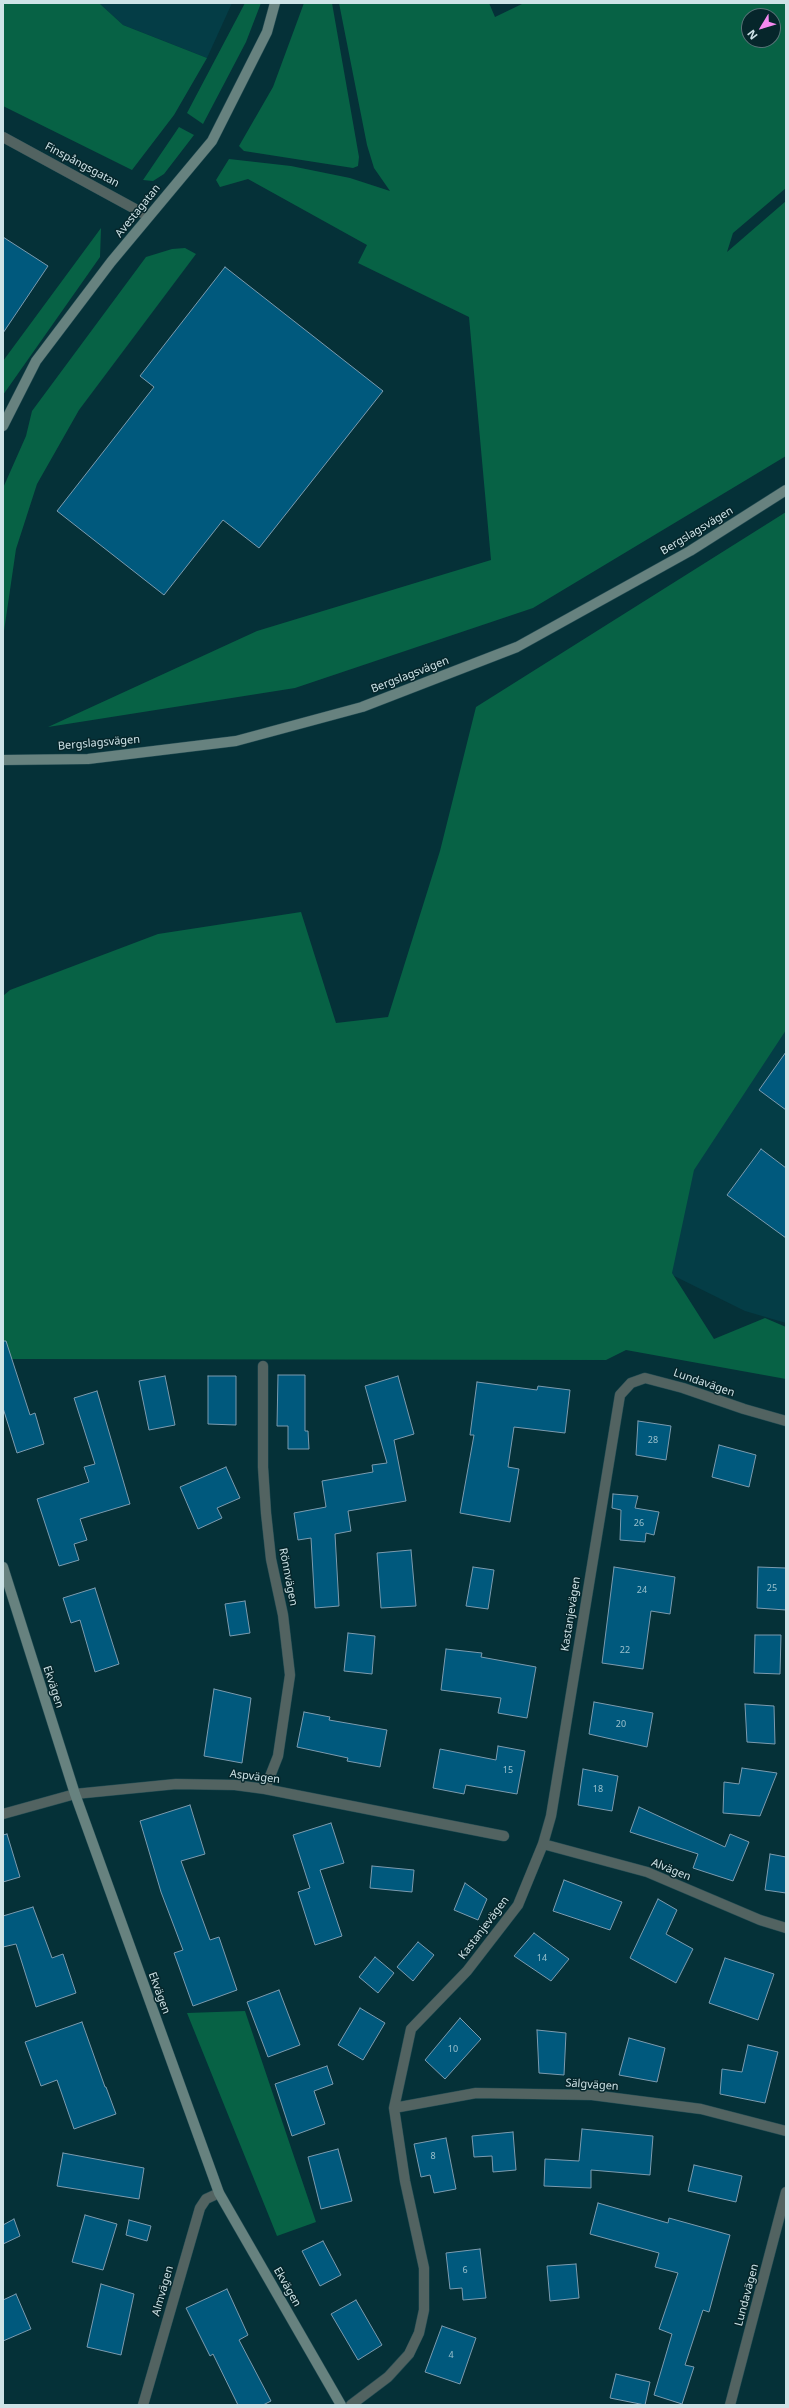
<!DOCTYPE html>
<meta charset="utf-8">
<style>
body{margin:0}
#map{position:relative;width:789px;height:2408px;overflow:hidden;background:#053138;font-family:"Noto Sans",sans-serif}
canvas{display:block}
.frame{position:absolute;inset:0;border:4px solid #cee3e7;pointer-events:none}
.north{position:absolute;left:741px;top:8px;width:40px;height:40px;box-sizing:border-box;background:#06262b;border:1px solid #567276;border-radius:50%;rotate:232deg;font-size:11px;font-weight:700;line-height:16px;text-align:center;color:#cee3e7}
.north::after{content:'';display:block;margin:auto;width:14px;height:18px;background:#f589ef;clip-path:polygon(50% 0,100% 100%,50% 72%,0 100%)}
</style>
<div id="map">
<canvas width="789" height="2408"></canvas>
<div class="frame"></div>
<div class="north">N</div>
</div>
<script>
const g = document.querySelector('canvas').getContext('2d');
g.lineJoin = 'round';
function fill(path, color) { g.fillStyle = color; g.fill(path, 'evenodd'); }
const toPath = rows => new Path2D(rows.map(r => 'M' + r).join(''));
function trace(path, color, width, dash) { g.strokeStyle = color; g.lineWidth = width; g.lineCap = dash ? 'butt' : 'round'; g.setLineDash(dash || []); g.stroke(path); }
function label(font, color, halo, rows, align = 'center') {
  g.font = font + ' "Noto Sans",sans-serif'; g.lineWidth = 3; g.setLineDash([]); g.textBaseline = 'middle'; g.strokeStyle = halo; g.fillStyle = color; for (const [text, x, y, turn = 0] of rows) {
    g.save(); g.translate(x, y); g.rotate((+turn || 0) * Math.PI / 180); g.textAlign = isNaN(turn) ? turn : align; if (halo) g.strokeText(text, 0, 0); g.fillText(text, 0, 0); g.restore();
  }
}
fill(toPath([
 [99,3,232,3,207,58,123,25],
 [786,1020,786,1323,745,1311,660,1269,688,1165]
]), '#043d46');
fill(toPath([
 [3,3,99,3,123,25,207,58,174,115,132,170,3,106],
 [245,3,261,3,246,42,203,124,187,113],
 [304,3,332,3,359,157,358,166,353,168,244,151,239,146,273,87],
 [339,3,489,3,495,17,524,3,786,3,786,188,733,233,727,252,786,201,786,456,533,608,295,688,48,727,257,631,491,560,469,317,358,263,367,245,248,179,220,187,216,180,229,159,291,166,350,178,390,191,374,168,367,145],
 [749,16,773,16,773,40,749,40],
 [179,127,194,135,164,174,153,181,143,180],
 [101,228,100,257,3,395,3,361],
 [185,248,196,254,79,410,37,484,16,549,3,638,3,488,26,436,32,411,146,257,172,249],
 [786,512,786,1030,694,1170,672,1273,714,1339,765,1318,786,1327,786,1379,626,1350,606,1360,3,1359,3,996,10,990,158,934,301,912,336,1023,388,1017,440,851,476,707],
 [245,2011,316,2222,277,2236,187,2013]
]), '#076245');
const building = toPath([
 [3,237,48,266,3,333,3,237],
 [225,267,383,391,259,548,223,520,164,595,57,511,154,387,140,376,225,267],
 [786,1052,786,1110,759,1090,786,1052],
 [761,1149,786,1168,786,1238,727,1195,761,1149],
 [3,1341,6,1341,30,1415,35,1413,44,1444,17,1453,3,1408,3,1341],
 [278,1375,305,1375,305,1431,308,1431,309,1449,288,1449,288,1426,277,1426,278,1375],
 [165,1376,175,1425,149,1430,139,1381,165,1376],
 [208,1376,236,1376,236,1425,208,1424,208,1376],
 [398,1376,414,1434,394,1440,406,1501,348,1511,351,1531,335,1534,339,1606,315,1608,311,1538,298,1540,294,1513,326,1507,322,1481,373,1472,372,1465,387,1463,365,1386,398,1376],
 [477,1382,537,1390,538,1386,570,1390,565,1433,514,1427,508,1467,519,1469,510,1522,460,1513,474,1435,470,1435,477,1382],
 [97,1391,130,1504,80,1519,87,1540,74,1544,79,1560,59,1566,37,1499,89,1482,84,1467,95,1464,74,1398,97,1391],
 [638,1421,671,1426,666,1460,636,1455,638,1421],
 [719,1445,756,1455,749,1487,712,1477,719,1445],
 [226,1467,240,1498,217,1508,222,1518,198,1529,180,1487,226,1467],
 [613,1494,638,1496,635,1508,659,1512,654,1535,646,1533,645,1542,620,1540,621,1510,612,1508,613,1494],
 [411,1550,416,1606,381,1608,377,1553,411,1550],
 [473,1567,494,1570,488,1609,466,1606,473,1567],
 [614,1567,675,1577,670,1614,651,1611,643,1669,602,1663,614,1567],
 [758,1567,786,1568,786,1610,757,1608,758,1567],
 [95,1588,119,1664,95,1672,80,1620,71,1623,63,1598,95,1588],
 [245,1601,250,1633,230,1636,225,1604,245,1601],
 [348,1633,375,1636,372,1674,344,1671,348,1633],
 [755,1635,781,1635,780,1674,754,1673,755,1635],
 [446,1649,482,1653,481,1657,536,1667,527,1718,498,1713,501,1698,441,1690,446,1649],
 [214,1689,251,1698,242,1763,204,1756,214,1689],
 [594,1702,653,1713,647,1747,589,1734,594,1702],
 [745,1704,774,1706,775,1744,747,1742,745,1704],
 [304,1712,330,1717,329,1720,387,1730,380,1767,347,1761,348,1758,297,1747,304,1712],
 [498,1746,525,1751,517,1794,466,1785,464,1794,433,1788,440,1749,496,1760,498,1746],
 [742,1768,777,1773,760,1816,723,1813,724,1782,739,1784,742,1768],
 [583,1769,618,1776,612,1811,578,1805,583,1769],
 [190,1805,205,1854,181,1861,210,1940,219,1937,237,1990,193,2006,174,1953,183,1950,161,1892,140,1821,190,1805],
 [639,1807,725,1847,730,1834,749,1842,733,1881,693,1868,698,1854,630,1832,639,1807],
 [331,1823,344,1863,320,1870,342,1936,315,1945,298,1892,310,1888,293,1835,331,1823],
 [7,1834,20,1877,3,1882,3,1835,7,1834],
 [770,1854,786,1857,786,1893,765,1890,770,1854],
 [372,1866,414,1870,412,1892,370,1888,372,1866],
 [564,1880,622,1902,610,1930,553,1911,564,1880],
 [465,1883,487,1899,478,1920,454,1910,465,1883],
 [658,1899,677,1910,666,1934,693,1949,676,1983,630,1958,658,1899],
 [33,1907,52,1958,63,1954,76,1993,36,2007,16,1944,3,1947,3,1916,33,1907],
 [534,1933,569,1959,551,1981,514,1956,534,1933],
 [418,1942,434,1955,413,1981,397,1967,418,1942],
 [375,1957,394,1973,378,1993,359,1977,375,1957],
 [725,1958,774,1974,758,2020,709,2003,725,1958],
 [279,1990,300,2045,268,2057,247,2002,279,1990],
 [360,2008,385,2023,363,2060,338,2045,360,2008],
 [460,2018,481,2039,445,2079,425,2060,460,2018],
 [82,2022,105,2087,106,2087,116,2114,74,2129,57,2080,41,2086,25,2042,82,2022],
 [537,2030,566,2033,564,2075,539,2073,537,2030],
 [629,2038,665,2048,657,2082,619,2075,629,2038],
 [748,2045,778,2052,765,2103,720,2094,722,2069,742,2072,748,2045],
 [327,2066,333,2084,314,2091,325,2124,292,2136,275,2084,327,2066],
 [582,2129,653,2136,650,2175,591,2170,591,2188,544,2186,545,2159,579,2161,582,2129],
 [513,2132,516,2170,493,2172,492,2156,474,2157,472,2136,513,2132],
 [446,2138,456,2189,434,2193,430,2175,421,2177,414,2144,446,2138],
 [338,2149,352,2201,321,2209,308,2157,338,2149],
 [63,2153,144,2168,139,2199,57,2186,63,2153],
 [694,2165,742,2176,736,2202,688,2191,694,2165],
 [598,2203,668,2223,669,2218,730,2235,709,2312,703,2310,685,2365,694,2367,682,2404,654,2395,672,2334,659,2329,678,2273,655,2267,659,2253,590,2234,598,2203],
 [85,2215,117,2224,103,2270,72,2262,85,2215],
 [14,2219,20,2236,3,2244,3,2225,14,2219],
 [129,2220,151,2226,147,2241,126,2235,129,2220],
 [323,2241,341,2275,320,2286,302,2251,323,2241],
 [480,2249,486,2298,463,2300,462,2288,450,2289,446,2253,480,2249],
 [576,2264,579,2298,550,2301,547,2266,576,2264],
 [101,2284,134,2294,121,2355,87,2347,101,2284],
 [227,2289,248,2335,239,2340,271,2401,263,2405,238,2405,213,2354,210,2356,186,2308,227,2289],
 [16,2294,31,2329,3,2341,3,2300,16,2294],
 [356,2300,382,2345,358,2360,331,2314,356,2300],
 [442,2326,476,2338,460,2384,425,2372,442,2326],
 [616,2374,650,2382,645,2405,610,2398,616,2374]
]);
fill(building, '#00597d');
trace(building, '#7b9baf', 1);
const street = toPath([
 [3,137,148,216],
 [263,1366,263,1467,266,1513,271,1559,283,1615,290,1675,278,1756,265,1789],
 [3,1814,75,1794,176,1784,235,1785,265,1789,504,1836],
 [543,1844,647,1872,760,1920,786,1928],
 [394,2108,476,2093,592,2095,701,2109,786,2131],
 [143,2405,200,2208,206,2199,219,2193],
 [351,2405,388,2377,409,2354,419,2333,424,2310,424,2268,405,2181,394,2108,411,2029,467,1971,518,1905,543,1844,551,1816,620,1395,631,1383,645,1378,683,1388,744,1409,786,1421],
 [730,2405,786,2192]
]);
const secondary = toPath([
 [3,426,36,361,111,262,212,141,267,32,275,3],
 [3,760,88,759,236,741,362,707,517,647,690,551,786,490],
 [3,1567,75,1794,219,2193,341,2405]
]);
trace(street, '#254d54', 11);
trace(secondary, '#254d54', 11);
trace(street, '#526361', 10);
trace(secondary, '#67827f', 10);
label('9px', '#9ac0cc', null, [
 ["28",653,1440],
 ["26",639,1523],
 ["25",772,1588],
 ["24",642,1590],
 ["22",625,1650],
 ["20",621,1724],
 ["15",508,1770],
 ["18",598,1789],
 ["14",542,1958],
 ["10",453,2049],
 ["8",433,2156],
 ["6",465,2270],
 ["4",451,2355]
]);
label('11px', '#cee3e7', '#06262b', [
 ["Finspångsgatan",82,165,28],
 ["Avestagatan",138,211,-51],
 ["Bergslagsvägen",697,531,-31],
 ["Bergslagsvägen",410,675,-21],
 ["Bergslagsvägen",99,743,-5],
 ["Lundavägen",704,1383,19],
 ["Rönnvägen",288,1577,79],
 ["Kastanjevägen",571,1614,-81],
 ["Ekvägen",53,1687,72],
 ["Aspvägen",255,1777,7],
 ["Alvägen",671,1870,22],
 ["Kastanjevägen",484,1928,-53],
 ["Ekvägen",159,1993,70],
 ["Sälgvägen",592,2085,4],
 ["Ekvägen",287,2287,60],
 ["Almvägen",163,2291,-74],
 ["Lundavägen",747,2295,-75]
]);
</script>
